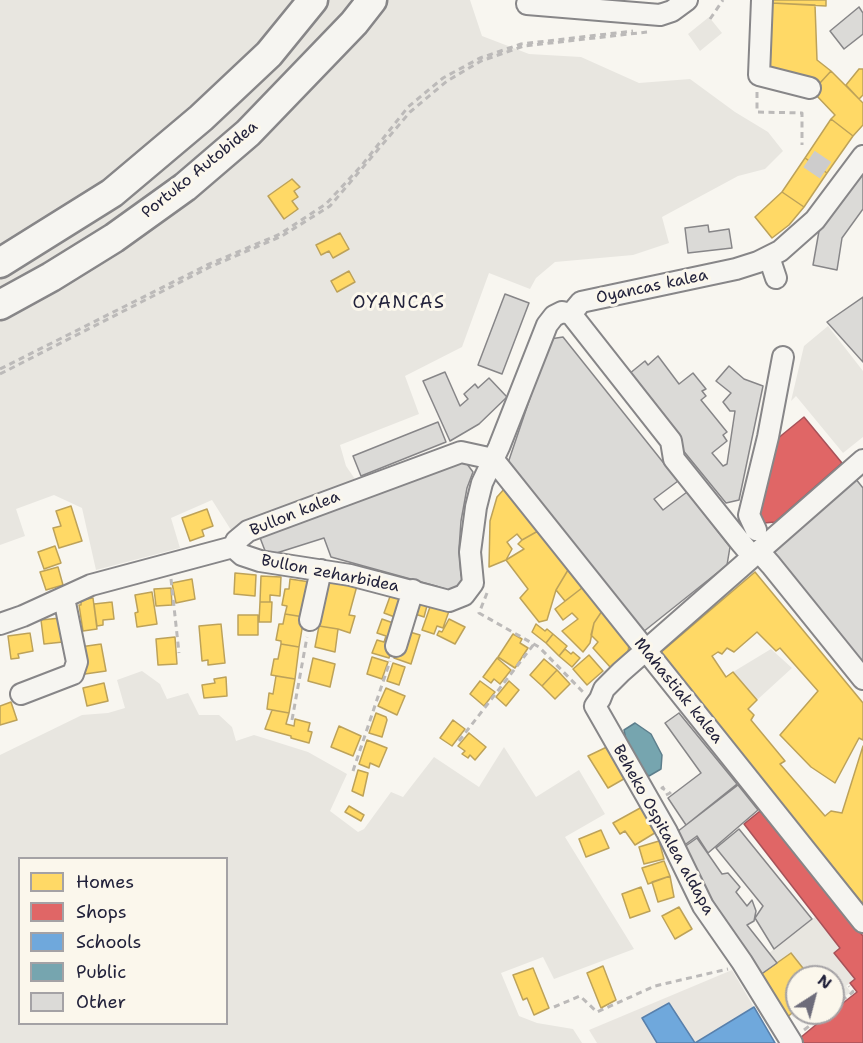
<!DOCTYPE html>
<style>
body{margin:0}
#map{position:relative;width:863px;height:1043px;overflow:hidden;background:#f8f6f0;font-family:"Shantell Sans",sans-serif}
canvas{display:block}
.legend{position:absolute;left:18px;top:857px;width:210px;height:168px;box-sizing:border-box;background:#fbf7ec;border:2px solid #a4a2a5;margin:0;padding:8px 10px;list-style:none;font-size:18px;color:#22223b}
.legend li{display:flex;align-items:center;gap:12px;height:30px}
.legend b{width:30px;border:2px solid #a4a2a5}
.north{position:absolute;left:785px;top:965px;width:60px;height:60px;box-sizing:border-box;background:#fbf7ec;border:2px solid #a4a2a5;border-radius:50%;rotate:36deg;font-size:16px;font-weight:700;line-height:24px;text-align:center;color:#22223b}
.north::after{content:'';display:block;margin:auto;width:21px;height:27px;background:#6d6c7a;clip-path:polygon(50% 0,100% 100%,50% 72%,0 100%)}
</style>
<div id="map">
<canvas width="863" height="1043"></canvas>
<ul class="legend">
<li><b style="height:16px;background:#ffd966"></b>Homes</li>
<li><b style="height:16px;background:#e06666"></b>Shops</li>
<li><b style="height:16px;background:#6fa8dc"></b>Schools</li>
<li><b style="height:16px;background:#76a5af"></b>Public</li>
<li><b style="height:16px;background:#dbdad7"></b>Other</li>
</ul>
<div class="north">N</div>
</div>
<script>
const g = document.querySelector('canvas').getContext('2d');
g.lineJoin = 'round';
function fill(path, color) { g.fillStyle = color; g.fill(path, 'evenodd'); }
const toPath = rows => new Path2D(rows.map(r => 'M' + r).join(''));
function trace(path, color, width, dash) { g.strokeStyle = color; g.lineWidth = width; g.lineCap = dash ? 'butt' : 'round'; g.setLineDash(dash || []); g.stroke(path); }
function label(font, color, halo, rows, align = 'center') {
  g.font = font + ' "Shantell Sans",sans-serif'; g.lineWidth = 6; g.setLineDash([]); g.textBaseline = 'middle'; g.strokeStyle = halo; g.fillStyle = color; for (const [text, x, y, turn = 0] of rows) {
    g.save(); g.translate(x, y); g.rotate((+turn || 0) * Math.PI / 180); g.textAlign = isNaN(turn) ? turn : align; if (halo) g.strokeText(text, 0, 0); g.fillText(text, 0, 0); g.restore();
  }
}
fill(toPath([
 [732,970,775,1043,597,1043,589,1030]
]), '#e9e6e0');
fill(toPath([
 [0,0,470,0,482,36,529,54,581,57,639,83,690,79,735,112,768,132,783,151,765,169,738,176,662,217,669,243,633,255,555,262,536,278,530,289,489,273,462,347,405,376,419,414,340,445,346,466,357,482,236,526,231,530,212,500,171,518,180,548,96,570,82,508,54,495,16,509,25,536,0,545],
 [709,17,722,33,700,51,688,34],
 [828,326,863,371,863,437,843,453,796,396,791,401,804,346],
 [771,649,792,668,757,700,733,672],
 [142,671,160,684,167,699,188,693,199,715,219,715,232,727,236,741,254,735,308,752,347,774,330,811,358,832,364,829,391,792,403,797,434,757,479,787,504,747,536,797,579,770,605,814,565,837,634,949,554,979,543,957,501,973,519,1016,537,1023,573,1029,582,1043,0,1043,0,755,82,715,108,713,125,708,117,680],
 [20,858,226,858,226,1024,20,1024],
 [815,917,840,948,855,979,846,986,851,992,833,1005,833,977,810,977,791,953,777,963,769,953]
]), '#e8e6e0');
const homes = toPath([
 [772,0,826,0,826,6,772,3,772,0],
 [772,3,815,5,817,60,831,71,820,83,770,67,772,3],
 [859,69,863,69,863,95,859,99,846,85,859,69],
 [831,71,863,103,863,125,853,136,831,119,835,115,815,94,820,83,831,71],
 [831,119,853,136,827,173,805,158,831,119],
 [805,158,827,173,804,207,782,192,805,158],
 [292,179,300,187,294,191,298,197,292,201,298,209,284,219,268,196,292,179],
 [782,192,804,207,789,225,772,238,755,217,782,192],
 [340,233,349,249,333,258,329,251,321,255,316,245,340,233],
 [349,271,355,282,337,292,331,281,349,271],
 [505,488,538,531,522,540,517,534,507,542,512,549,506,560,489,567,490,521,497,497,505,488],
 [71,506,82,541,59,548,53,528,61,526,56,511,71,506],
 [207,509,213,526,202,530,204,536,190,541,182,518,207,509],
 [538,531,568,570,556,590,547,620,539,622,520,598,528,589,506,560,524,549,518,544,522,540,538,531],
 [55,546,61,563,44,569,38,552,55,546],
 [58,567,63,585,46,590,40,572,58,567],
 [568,570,582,588,565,601,556,590,568,570],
 [755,572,863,703,863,740,859,738,835,783,811,767,780,735,818,691,780,648,776,651,757,632,734,652,727,648,722,654,718,652,712,656,726,677,733,672,757,700,748,709,754,715,751,720,785,761,780,764,825,816,831,811,842,813,863,746,863,904,659,654,755,572],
 [235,573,256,575,255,596,234,594,235,573],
 [261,576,281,577,280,596,270,595,270,602,260,602,261,576],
 [192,579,195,599,176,603,172,583,192,579],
 [290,579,310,582,304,617,285,614,287,606,282,605,285,589,289,589,290,579],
 [326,579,358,582,349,615,355,616,350,633,338,629,319,626,326,579],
 [171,588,172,605,156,606,154,589,171,588],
 [582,588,602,611,594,623,590,643,583,652,562,631,578,619,572,613,563,620,555,609,582,588],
 [392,591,408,596,400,619,384,613,392,591],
 [152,592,157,624,137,627,135,613,138,612,135,595,152,592],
 [93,598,97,629,83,631,79,605,81,605,81,600,93,598],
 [413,598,428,602,424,617,409,612,413,598],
 [112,602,114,619,103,620,103,625,97,626,94,604,112,602],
 [260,602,272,602,271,622,259,622,260,602],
 [431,604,449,611,443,628,437,626,434,634,422,630,431,604],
 [602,611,629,644,628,652,611,668,593,648,598,642,591,635,594,623,602,611],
 [285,614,304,617,299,647,281,644,281,641,276,640,279,624,283,624,285,614],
 [238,615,258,615,258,635,238,635,238,615],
 [60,618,63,642,44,644,41,620,60,618],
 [382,619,399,625,389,658,372,653,377,640,384,642,386,636,377,633,382,619],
 [449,619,465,627,455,644,437,635,439,631,442,632,449,619],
 [221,624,225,663,208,665,208,660,202,661,199,626,221,624],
 [536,624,545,631,547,629,553,634,546,643,532,632,536,624],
 [319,626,338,629,335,652,315,647,319,626],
 [403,630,420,635,411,664,394,658,403,630],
 [30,633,33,651,18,654,19,658,11,659,8,636,30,633],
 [513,634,522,639,520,643,528,648,515,668,498,657,513,634],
 [553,634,567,646,559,656,546,643,553,634],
 [175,637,177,664,158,665,156,639,175,637],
 [101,644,106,671,85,674,80,647,101,644],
 [281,644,299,647,295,679,271,675,274,659,278,659,281,644],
 [565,649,571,654,573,652,580,658,572,667,559,656,565,649],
 [589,655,603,671,587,685,573,669,589,655],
 [372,657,388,662,382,679,367,674,372,657],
 [313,658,335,664,330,687,308,681,313,658],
 [497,658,511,670,500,684,494,679,491,683,483,677,497,658],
 [544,659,557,670,542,686,530,675,544,659],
 [393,663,405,667,399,685,387,681,393,663],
 [557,670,570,684,555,699,542,686,557,670],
 [276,676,295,679,289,713,267,709,269,693,273,694,276,676],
 [226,677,227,696,204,698,202,685,215,683,214,679,226,677],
 [480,681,495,692,484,706,470,694,480,681],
 [509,681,519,690,506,706,496,697,509,681],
 [104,683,108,701,87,706,83,688,104,683],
 [386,688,405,696,397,715,378,706,386,688],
 [11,702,17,720,0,725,0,706,11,702],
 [272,710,289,713,286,724,294,726,295,719,310,723,308,731,312,732,309,743,291,738,291,736,265,729,272,710],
 [376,713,386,717,387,720,382,737,369,733,376,713],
 [453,720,465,729,452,746,440,738,453,720],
 [339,726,361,736,353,756,331,747,339,726],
 [469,733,486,747,475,760,470,755,468,758,462,754,465,751,458,746,469,733],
 [367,740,387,748,379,767,370,763,369,768,359,764,367,740],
 [611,745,629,776,608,788,588,756,611,745],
 [358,770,368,773,363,796,352,791,358,770],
 [349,806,364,815,361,821,345,812,349,806],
 [642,807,658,831,635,845,625,831,620,834,613,823,642,807],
 [601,830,609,848,586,857,579,839,601,830],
 [659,841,664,859,644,864,639,847,659,841],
 [664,861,670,876,648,884,642,868,664,861],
 [670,876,674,897,658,902,652,882,670,876],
 [641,887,650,911,630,918,622,894,641,887],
 [679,907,692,929,675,939,662,916,679,907],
 [791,953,810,977,797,977,797,1009,785,1019,760,975,791,953],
 [603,966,616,1000,601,1008,587,973,603,966],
 [533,968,549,1008,534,1015,527,998,523,1000,513,975,533,968]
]);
fill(homes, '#ffd966');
trace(homes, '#bda259', 1.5);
const shops = toPath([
 [804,417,842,463,775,522,764,523,761,521,760,513,777,439,804,417],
 [760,811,863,936,863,1043,803,1043,800,1038,830,1013,833,1013,833,1011,857,992,850,983,855,979,834,953,840,948,744,824,760,811]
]);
fill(shops, '#e06666');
trace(shops, '#a75259', 1.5);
const schools = toPath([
 [669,1003,695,1043,657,1043,642,1018,669,1003],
 [754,1007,775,1043,695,1043,754,1007]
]);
fill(schools, '#6fa8dc');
trace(schools, '#5880ac', 1.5);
const public = toPath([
 [635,723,651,734,662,755,661,769,649,776,638,767,628,749,624,730,635,723]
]);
fill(public, '#76a5af');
trace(public, '#5d7e8c', 1.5);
const building = toPath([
 [859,7,863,13,863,34,844,49,830,31,859,7],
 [863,170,863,209,842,238,837,270,813,265,819,231,863,170],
 [708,225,709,232,729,229,732,248,688,253,685,228,708,225],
 [505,294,529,303,502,374,478,365,505,294],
 [863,297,863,362,827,322,863,297],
 [563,337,678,481,654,499,663,510,687,492,730,547,727,565,643,632,508,463,550,339,563,337],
 [658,356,679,384,693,373,706,389,702,391,706,396,701,400,727,432,723,435,727,441,712,453,723,466,727,464,735,411,730,411,723,402,731,393,716,381,729,366,744,379,763,386,739,500,726,503,624,378,645,361,648,365,658,356],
 [445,372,460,406,468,399,464,394,475,384,478,388,489,378,507,397,479,424,450,441,423,381,445,372],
 [438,422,446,442,361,476,353,456,438,422],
 [464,460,473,472,467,488,461,521,459,549,461,575,465,585,454,592,436,586,331,557,324,538,267,556,259,535,464,460],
 [855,478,863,488,863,668,776,559,775,551,855,478],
 [679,713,737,784,686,825,668,798,701,773,665,723,679,713],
 [738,785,758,810,708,853,697,836,679,849,673,835,738,785],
 [739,829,812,919,774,949,755,918,763,906,716,848,739,829],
 [697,838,722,874,728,873,740,887,736,892,747,906,752,900,756,911,754,921,747,925,777,963,760,975,680,850,697,838]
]);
fill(building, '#dbdad7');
trace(building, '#878688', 1.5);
trace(toPath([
 [809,159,834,176]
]), '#cdcccc', 20, [20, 10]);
const minor = toPath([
 [762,0,759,75,810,88],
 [527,4,660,15,672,11,687,0],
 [769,257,776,278],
 [571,314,671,441,674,459,742,544,748,551,763,556,771,565,863,679],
 [571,314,581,302,736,269,758,262,780,251,815,220,863,156],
 [493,459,863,922],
 [756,530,749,515,768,437,783,357],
 [233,547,242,555,260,561,350,575,449,601,464,595,473,583,470,552,476,507,482,483,499,447,547,325,554,316,562,312,571,314],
 [310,620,321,570],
 [0,624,23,616,91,585,233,547,236,541,248,531,461,452,493,459],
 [396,646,413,590],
 [21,694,73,674,77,662,64,598],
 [792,1043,742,962,703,906,667,832,595,706,600,699,604,689,621,672,863,460]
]);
const highway = toPath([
 [0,263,112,193,201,118,269,54,313,0],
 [0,305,51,277,114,238,185,187,248,133,354,23,372,0]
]);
trace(minor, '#878688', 24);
trace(highway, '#878688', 33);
trace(toPath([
 [710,19,723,0],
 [757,92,757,112,802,113,802,145],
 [0,369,207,265,280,234,326,204,362,165,408,107,443,78,480,58,521,44,633,31],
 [0,374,210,267,282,236,330,206,410,112,447,81,481,61,524,46,647,32],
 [171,579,179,653],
 [487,593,479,613,539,647,584,693],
 [292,720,307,637],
 [459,741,534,644],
 [353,771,390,661],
 [666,795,670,793,662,788,667,785],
 [554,1007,580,996,597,1012,655,986,728,969],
 [833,1007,853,992,849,986],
 [804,1030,826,1013]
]), '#bcbab9', 3, [6, 4.5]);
trace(minor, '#f6f5f1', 20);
trace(highway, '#f6f5f1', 28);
label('16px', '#22223b', '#fbf7ec', [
 ["Portuko Autobidea",200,170,-39],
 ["Oyancas kalea",652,287,-12],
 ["Bullon kalea",295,514,-22],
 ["Bullon zeharbidea",330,574,11],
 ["Mahastiak kalea",678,691,51],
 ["Beheko Ospitalea aldapa",663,830,61]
]);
g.letterSpacing = '1.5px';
label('18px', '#22223b', '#fbf7ec', [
 ["OYANCAS",399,303]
]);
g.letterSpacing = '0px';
</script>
